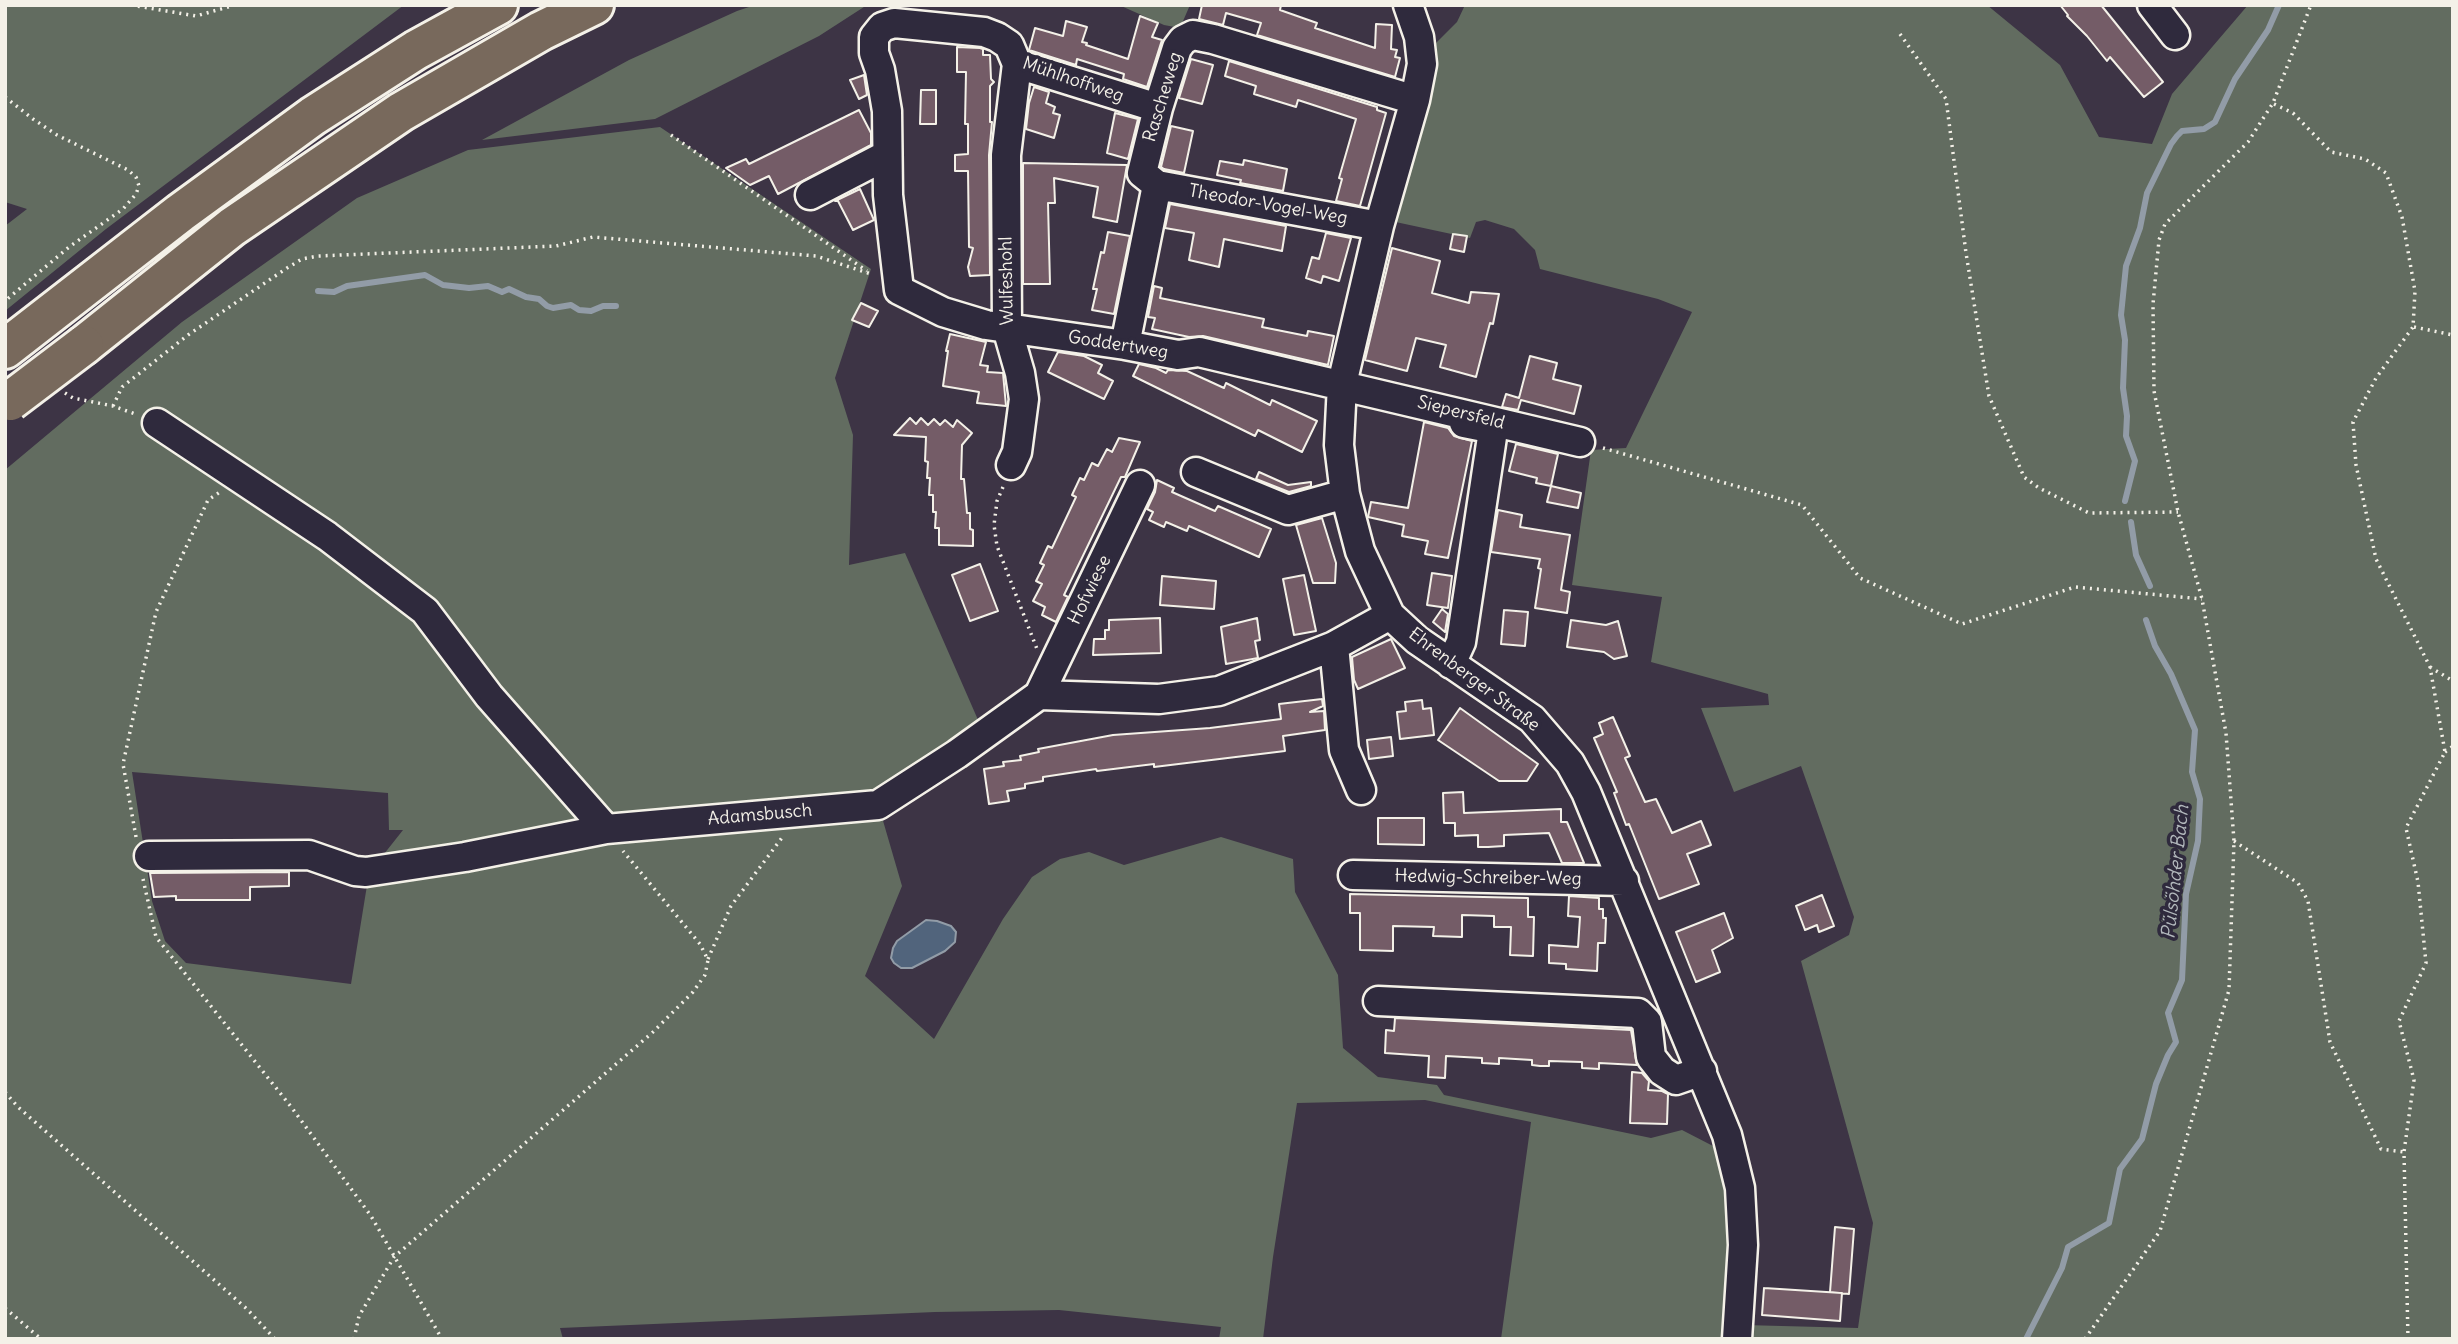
<!DOCTYPE html>
<meta charset="utf-8">
<style>
body{margin:0}
#map{position:relative;width:2458px;height:1344px;overflow:hidden;background:#3d3445;font-family:Delius,sans-serif}
canvas{display:block}
.frame{position:absolute;inset:0;border:7px solid #f4f1e8;pointer-events:none}
</style>
<div id="map">
<canvas width="2458" height="1344"></canvas>
<div class="frame"></div>
</div>
<script>
const g = document.querySelector('canvas').getContext('2d');
g.lineJoin = 'round';
function fill(path, color) { g.fillStyle = color; g.fill(path, 'evenodd'); }
const toPath = rows => new Path2D(rows.map(r => 'M' + r).join(''));
function trace(path, color, width, dash) { g.strokeStyle = color; g.lineWidth = width; g.lineCap = dash ? 'butt' : 'round'; g.setLineDash(dash || []); g.stroke(path); }
function label(font, color, halo, rows, align = 'center') {
  g.font = font + ' Delius,sans-serif'; g.lineWidth = 7; g.setLineDash([]); g.textBaseline = 'middle'; g.strokeStyle = halo; g.fillStyle = color; for (const [text, x, y, turn = 0] of rows) {
    g.save(); g.translate(x, y); g.rotate((+turn || 0) * Math.PI / 180); g.textAlign = isNaN(turn) ? turn : align; if (halo) g.strokeText(text, 0, 0); g.fillText(text, 0, 0); g.restore();
  }
}
fill(toPath([
 [5,5,404,5,106,229,5,311,5,226,27,209,5,202],
 [755,5,867,5,819,36,655,119,482,140,629,60,737,11],
 [1119,5,1190,5,1180,28,1164,25],
 [1465,5,1987,5,2060,65,2099,137,2152,144,2172,94,2248,5,2453,5,2453,1339,1740,1339,1744,1325,1858,1328,1873,1223,1801,961,1849,935,1854,917,1801,766,1734,792,1701,708,1769,705,1768,694,1651,662,1662,597,1572,585,1591,450,1626,448,1692,312,1658,299,1540,269,1535,250,1514,229,1485,220,1476,222,1470,238,1391,221,1428,89,1436,43,1457,22],
 [660,127,871,269,835,378,853,435,849,565,905,553,982,729,949,752,880,787,879,807,902,886,865,976,934,1039,1003,919,1032,877,1060,859,1089,852,1124,865,1221,837,1293,859,1295,892,1338,975,1343,1048,1378,1077,1437,1085,1444,1095,1651,1138,1682,1130,1713,1146,1723,1173,1738,1245,1729,1339,1501,1339,1531,1122,1425,1100,1297,1103,1273,1257,1263,1339,1219,1339,1221,1327,1059,1310,935,1312,560,1328,563,1339,5,1339,5,470,182,322,357,198,468,150],
 [132,772,388,793,389,830,403,830,369,873,351,984,186,963,165,941,152,901]
]), '#626c60');
const water = toPath([
 [926,920,937,921,951,926,956,932,955,942,945,951,912,968,901,968,894,963,891,958,893,948,897,941,926,920]
]);
fill(water, '#51647c');
trace(water, '#929ca7', 2);
trace(toPath([
 [318,291,334,292,347,286,425,275,443,285,469,288,488,286,502,292,509,289,526,297,539,299,547,306,553,308,571,305,579,310,591,311,603,306,616,306],
 [2125,501,2135,461,2126,436,2127,416,2123,388,2125,340,2121,315,2126,266,2140,228,2147,193,2171,144,2177,136,2182,131,2204,129,2215,122,2235,79,2268,30,2279,5],
 [2131,522,2136,555,2150,586],
 [2026,1339,2062,1268,2068,1247,2109,1223,2120,1169,2142,1139,2156,1084,2168,1055,2176,1042,2168,1013,2182,980,2186,894,2198,841,2200,799,2192,772,2195,730,2171,674,2155,646,2146,620]
]), '#929ca7', 6);
const building = toPath([
 [1202,5,1281,5,1280,10,1317,23,1315,28,1375,48,1376,24,1392,25,1391,49,1397,50,1395,57,1400,58,1395,77,1257,35,1261,23,1226,13,1223,25,1199,19,1202,5],
 [2060,5,2101,5,2163,82,2144,97,2110,57,2107,61,2087,36,2067,16,2068,15,2060,5],
 [1140,16,1158,23,1152,37,1162,40,1147,87,1123,79,1124,74,1077,59,1076,65,1029,50,1035,28,1063,36,1066,21,1087,27,1082,42,1087,43,1086,45,1128,59,1140,16],
 [957,47,980,48,983,49,983,55,990,55,991,79,994,82,990,86,990,122,992,122,989,155,990,275,970,276,968,267,973,248,969,247,968,171,955,171,955,155,968,154,968,124,965,124,966,72,957,72,957,47],
 [1191,59,1213,65,1202,104,1179,98,1191,59],
 [1229,61,1377,107,1377,110,1386,113,1360,206,1336,201,1342,179,1339,178,1356,119,1298,100,1296,107,1254,94,1256,86,1225,76,1229,61],
 [864,75,867,95,859,99,850,80,864,75],
 [1034,87,1049,92,1046,103,1055,107,1053,113,1060,115,1054,138,1026,129,1029,103,1034,87],
 [921,90,936,90,936,124,920,124,921,90],
 [859,110,871,133,871,145,778,194,769,176,750,185,726,168,746,159,749,164,859,110],
 [1115,113,1138,119,1128,159,1107,153,1115,113],
 [1171,126,1193,131,1184,173,1164,169,1161,167,1171,126],
 [1244,160,1287,169,1283,191,1240,183,1241,180,1217,175,1220,161,1243,165,1244,160],
 [1023,163,1127,165,1117,222,1093,217,1098,187,1054,178,1055,203,1048,203,1050,284,1023,284,1023,163],
 [860,189,874,220,853,230,838,201,835,201,860,189],
 [1170,204,1286,226,1282,251,1224,239,1219,267,1189,260,1194,233,1165,228,1170,204],
 [1108,232,1130,236,1114,314,1092,310,1097,289,1093,289,1101,252,1104,253,1108,232],
 [1326,233,1351,238,1339,281,1323,276,1321,283,1306,278,1312,257,1319,259,1326,233],
 [1453,234,1467,236,1464,252,1450,249,1453,234],
 [1392,248,1440,261,1432,293,1469,303,1471,292,1499,294,1493,324,1490,323,1476,377,1440,367,1446,345,1416,338,1407,371,1365,360,1392,248],
 [1154,286,1162,288,1160,298,1264,319,1262,327,1307,336,1308,331,1334,336,1328,365,1203,336,1189,337,1152,329,1155,318,1148,317,1154,286],
 [861,303,878,311,869,327,852,320,861,303],
 [950,334,986,342,980,365,988,366,987,372,1003,373,1006,406,977,403,979,392,943,386,948,351,946,351,950,334],
 [1058,352,1084,356,1102,365,1098,373,1113,381,1104,399,1048,372,1058,352],
 [1530,356,1557,363,1553,379,1581,386,1574,414,1521,400,1518,410,1502,407,1506,394,1519,398,1530,356],
 [1139,364,1156,368,1166,373,1168,370,1187,371,1224,388,1226,383,1270,405,1272,400,1317,421,1302,452,1258,430,1255,436,1133,376,1139,364],
 [910,418,916,424,921,418,928,425,934,419,940,425,945,420,953,427,957,420,972,433,962,445,961,479,964,479,967,513,970,513,970,529,973,530,973,546,939,545,939,528,935,528,936,512,933,512,933,495,929,495,930,478,927,478,928,462,925,461,926,437,894,435,910,418],
 [1424,422,1448,428,1454,436,1472,441,1448,558,1425,554,1428,541,1402,536,1404,525,1368,517,1371,502,1408,508,1424,422],
 [1119,438,1140,442,1125,477,1121,477,1064,595,1068,597,1056,622,1042,615,1045,607,1033,601,1042,584,1036,581,1044,565,1040,563,1048,546,1052,548,1076,497,1072,495,1080,478,1084,480,1092,463,1098,466,1107,449,1112,452,1119,438],
 [1516,444,1558,454,1551,486,1536,483,1537,478,1509,471,1516,444],
 [1259,472,1288,485,1311,482,1311,486,1289,492,1256,479,1259,472],
 [1157,480,1174,488,1172,492,1215,511,1218,506,1271,529,1259,557,1189,526,1187,531,1166,522,1164,527,1149,520,1153,512,1147,509,1155,492,1157,480],
 [1551,486,1581,493,1578,508,1547,502,1551,486],
 [1498,510,1522,515,1520,527,1570,535,1561,590,1570,592,1567,613,1535,608,1541,569,1538,568,1540,559,1491,552,1498,510],
 [1322,518,1336,563,1335,583,1313,583,1296,525,1322,518],
 [980,564,998,611,970,621,952,575,980,564],
 [1432,573,1452,576,1448,608,1427,605,1432,573],
 [1304,575,1316,631,1294,635,1283,579,1304,575],
 [1162,576,1216,581,1214,609,1160,605,1162,576],
 [1442,609,1448,614,1445,632,1433,622,1442,609],
 [1504,610,1528,612,1525,646,1501,644,1504,610],
 [1160,618,1161,653,1093,655,1094,639,1105,639,1105,630,1109,630,1109,620,1160,618],
 [1257,618,1260,640,1255,641,1258,658,1226,664,1221,627,1257,618],
 [1571,620,1606,625,1618,621,1627,656,1614,659,1604,652,1567,647,1571,620],
 [1391,639,1405,668,1358,689,1354,680,1352,657,1391,639],
 [1322,699,1323,706,1310,712,1324,711,1325,730,1283,736,1285,751,1154,767,1154,764,1097,771,1096,769,1043,777,1043,781,1025,784,1025,788,1007,791,1009,801,989,804,984,769,1004,766,1003,762,1021,760,1020,756,1039,752,1038,749,1113,735,1210,728,1281,719,1279,704,1322,699],
 [1422,700,1423,709,1431,708,1434,735,1400,739,1397,712,1406,711,1405,702,1422,700],
 [1460,708,1538,764,1527,781,1499,781,1438,740,1460,708],
 [1613,717,1630,756,1625,758,1645,802,1656,799,1672,833,1701,821,1711,845,1687,854,1699,884,1659,899,1629,824,1626,825,1614,793,1617,792,1594,738,1603,734,1599,723,1613,717],
 [1391,737,1393,756,1369,759,1367,740,1391,737],
 [1463,792,1464,813,1561,809,1561,822,1567,822,1584,863,1562,863,1549,833,1504,835,1504,846,1488,847,1478,847,1478,835,1455,836,1455,823,1444,823,1443,793,1463,792],
 [1378,818,1424,818,1424,845,1378,844,1378,818],
 [289,872,289,886,250,887,250,900,176,900,176,896,154,897,150,873,289,872],
 [1350,894,1528,898,1528,917,1534,917,1533,956,1510,955,1511,927,1494,927,1494,916,1462,915,1462,937,1433,936,1434,927,1393,926,1393,951,1360,950,1360,913,1350,913,1350,894],
 [1822,895,1834,926,1819,932,1817,925,1805,930,1796,906,1822,895],
 [1569,896,1599,898,1599,909,1603,909,1603,918,1606,918,1605,943,1598,943,1597,971,1566,969,1566,964,1549,963,1549,945,1578,947,1580,917,1568,916,1569,896],
 [1724,913,1733,938,1712,950,1720,972,1696,982,1676,932,1724,913],
 [1395,1018,1631,1030,1637,1065,1599,1063,1599,1069,1582,1068,1582,1062,1549,1061,1549,1066,1540,1066,1532,1065,1532,1060,1499,1058,1499,1064,1482,1063,1482,1058,1446,1056,1445,1078,1428,1077,1429,1056,1385,1053,1386,1030,1394,1031,1395,1018],
 [1632,1072,1642,1073,1649,1081,1648,1090,1662,1091,1668,1094,1667,1124,1630,1123,1632,1072],
 [1835,1227,1854,1229,1849,1294,1830,1292,1835,1227],
 [1764,1288,1842,1293,1840,1321,1762,1315,1764,1288]
]);
fill(building, '#745c67');
trace(building, '#f4f1e8', 2);
const minor = toPath([
 [1408,5,1419,37,1422,64,1415,100,1379,226,1342,384,1339,445,1345,494,1360,551,1390,615,1417,640,1532,719,1570,763,1586,792,1727,1135,1740,1188,1743,1245,1737,1339],
 [2152,5,2175,35],
 [1017,64,1158,108],
 [1157,185,1379,226],
 [810,195,887,155],
 [1125,345,1157,185,1142,173,1158,108,1177,48,1183,40,1193,35,1213,39,1415,100],
 [157,423,327,536,425,611,489,696,606,829],
 [1011,465,1017,452,1024,399,1020,373,1007,328,1006,155,1017,64,1009,45,997,37,984,32,894,23,882,27,874,37,874,53,880,70,887,111,888,195,899,290,943,312,986,325,1007,328,1125,345,1178,355,1199,352,1580,442],
 [1196,472,1288,510,1345,494],
 [1334,646,1344,750,1361,790],
 [1451,664,1461,642,1492,437,1490,432,1484,427,1464,423],
 [1039,695,1140,485],
 [149,856,309,855,355,871,366,872,465,857,606,829,878,805,957,754,1039,695,1159,699,1219,691,1334,646,1390,615],
 [1353,875,1624,881],
 [1378,1001,1638,1013,1647,1022,1651,1057,1662,1071,1676,1080,1702,1071]
]);
const highway = toPath([
 [84,345,232,227,401,112,541,31,594,5],
 [5,349,180,213,313,116,416,50,498,5]
]);
trace(minor, '#f4f1e8', 33);
trace(highway, '#f4f1e8', 44);
trace(toPath([
 [131,5,196,16,235,5],
 [1900,34,1946,99,1966,253,1989,396,2024,477,2039,488,2089,513,2178,512],
 [5,97,33,119,57,135,128,170,136,177,139,186,136,194,123,209,69,247,5,301],
 [2274,104,2293,113,2331,152,2365,159,2386,173,2402,217,2415,291,2413,327,2376,378,2353,422,2356,465,2376,559,2430,667,2445,752,2406,828,2418,882,2426,963,2399,1021,2414,1080,2404,1152,2408,1339],
 [671,135,867,271],
 [2414,327,2453,335],
 [65,393,73,398,113,406,138,415],
 [113,406,122,387,188,335,287,268,302,259,318,256,556,246,593,237,816,256,871,274],
 [1603,448,1802,505,1860,578,1962,624,2075,587,2202,599],
 [1003,487,997,501,994,525,997,546,1037,649],
 [2430,667,2453,681],
 [2445,752,2453,746],
 [136,837,123,764,156,612,208,500,220,492],
 [2234,841,2298,883,2308,901,2330,1042,2381,1149,2404,1152],
 [143,879,156,937,292,1108,371,1216,442,1339],
 [708,959,731,906,784,835],
 [5,1092,18,1107,247,1309,275,1339],
 [5,1308,41,1339],
 [354,1339,359,1316,394,1257,653,1032,693,992,705,975,708,960,700,944,623,851],
 [2085,1339,2160,1231,2229,990,2234,841,2226,733,2202,599,2178,512,2154,391,2153,304,2159,240,2165,224,2248,142,2273,103,2311,5]
]), '#f4f1e8', 3.5, [2, 5]);
trace(minor, '#2f2a3d', 28);
trace(highway, '#78695c', 38);
const highwayBridge = toPath([
 [10,401,84,345]
]);
trace(highwayBridge, '#f4f1e8', 44, []);
trace(highwayBridge, '#78695c', 38);
label('18px', '#f4f1e8', '#2f2a3d', [
 ["Mühlhoffweg",1073,80,19],
 ["Rascheweg",1163,97,-73],
 ["Theodor-Vogel-Weg",1268,205,10],
 ["Wulfeshohl",1007,281,-91],
 ["Goddertweg",1118,345,9],
 ["Siepersfeld",1461,413,14],
 ["Hofwiese",1090,590,-64],
 ["Ehrenberger Straße",1474,680,37],
 ["Adamsbusch",760,815,-5],
 ["Hedwig-Schreiber-Weg",1488,878,1]
]);
label('italic 19px', '#b3b9bd', '#2f2a3d', [
 ["Pülsöhder Bach",2176,872,-84]
]);
</script>
